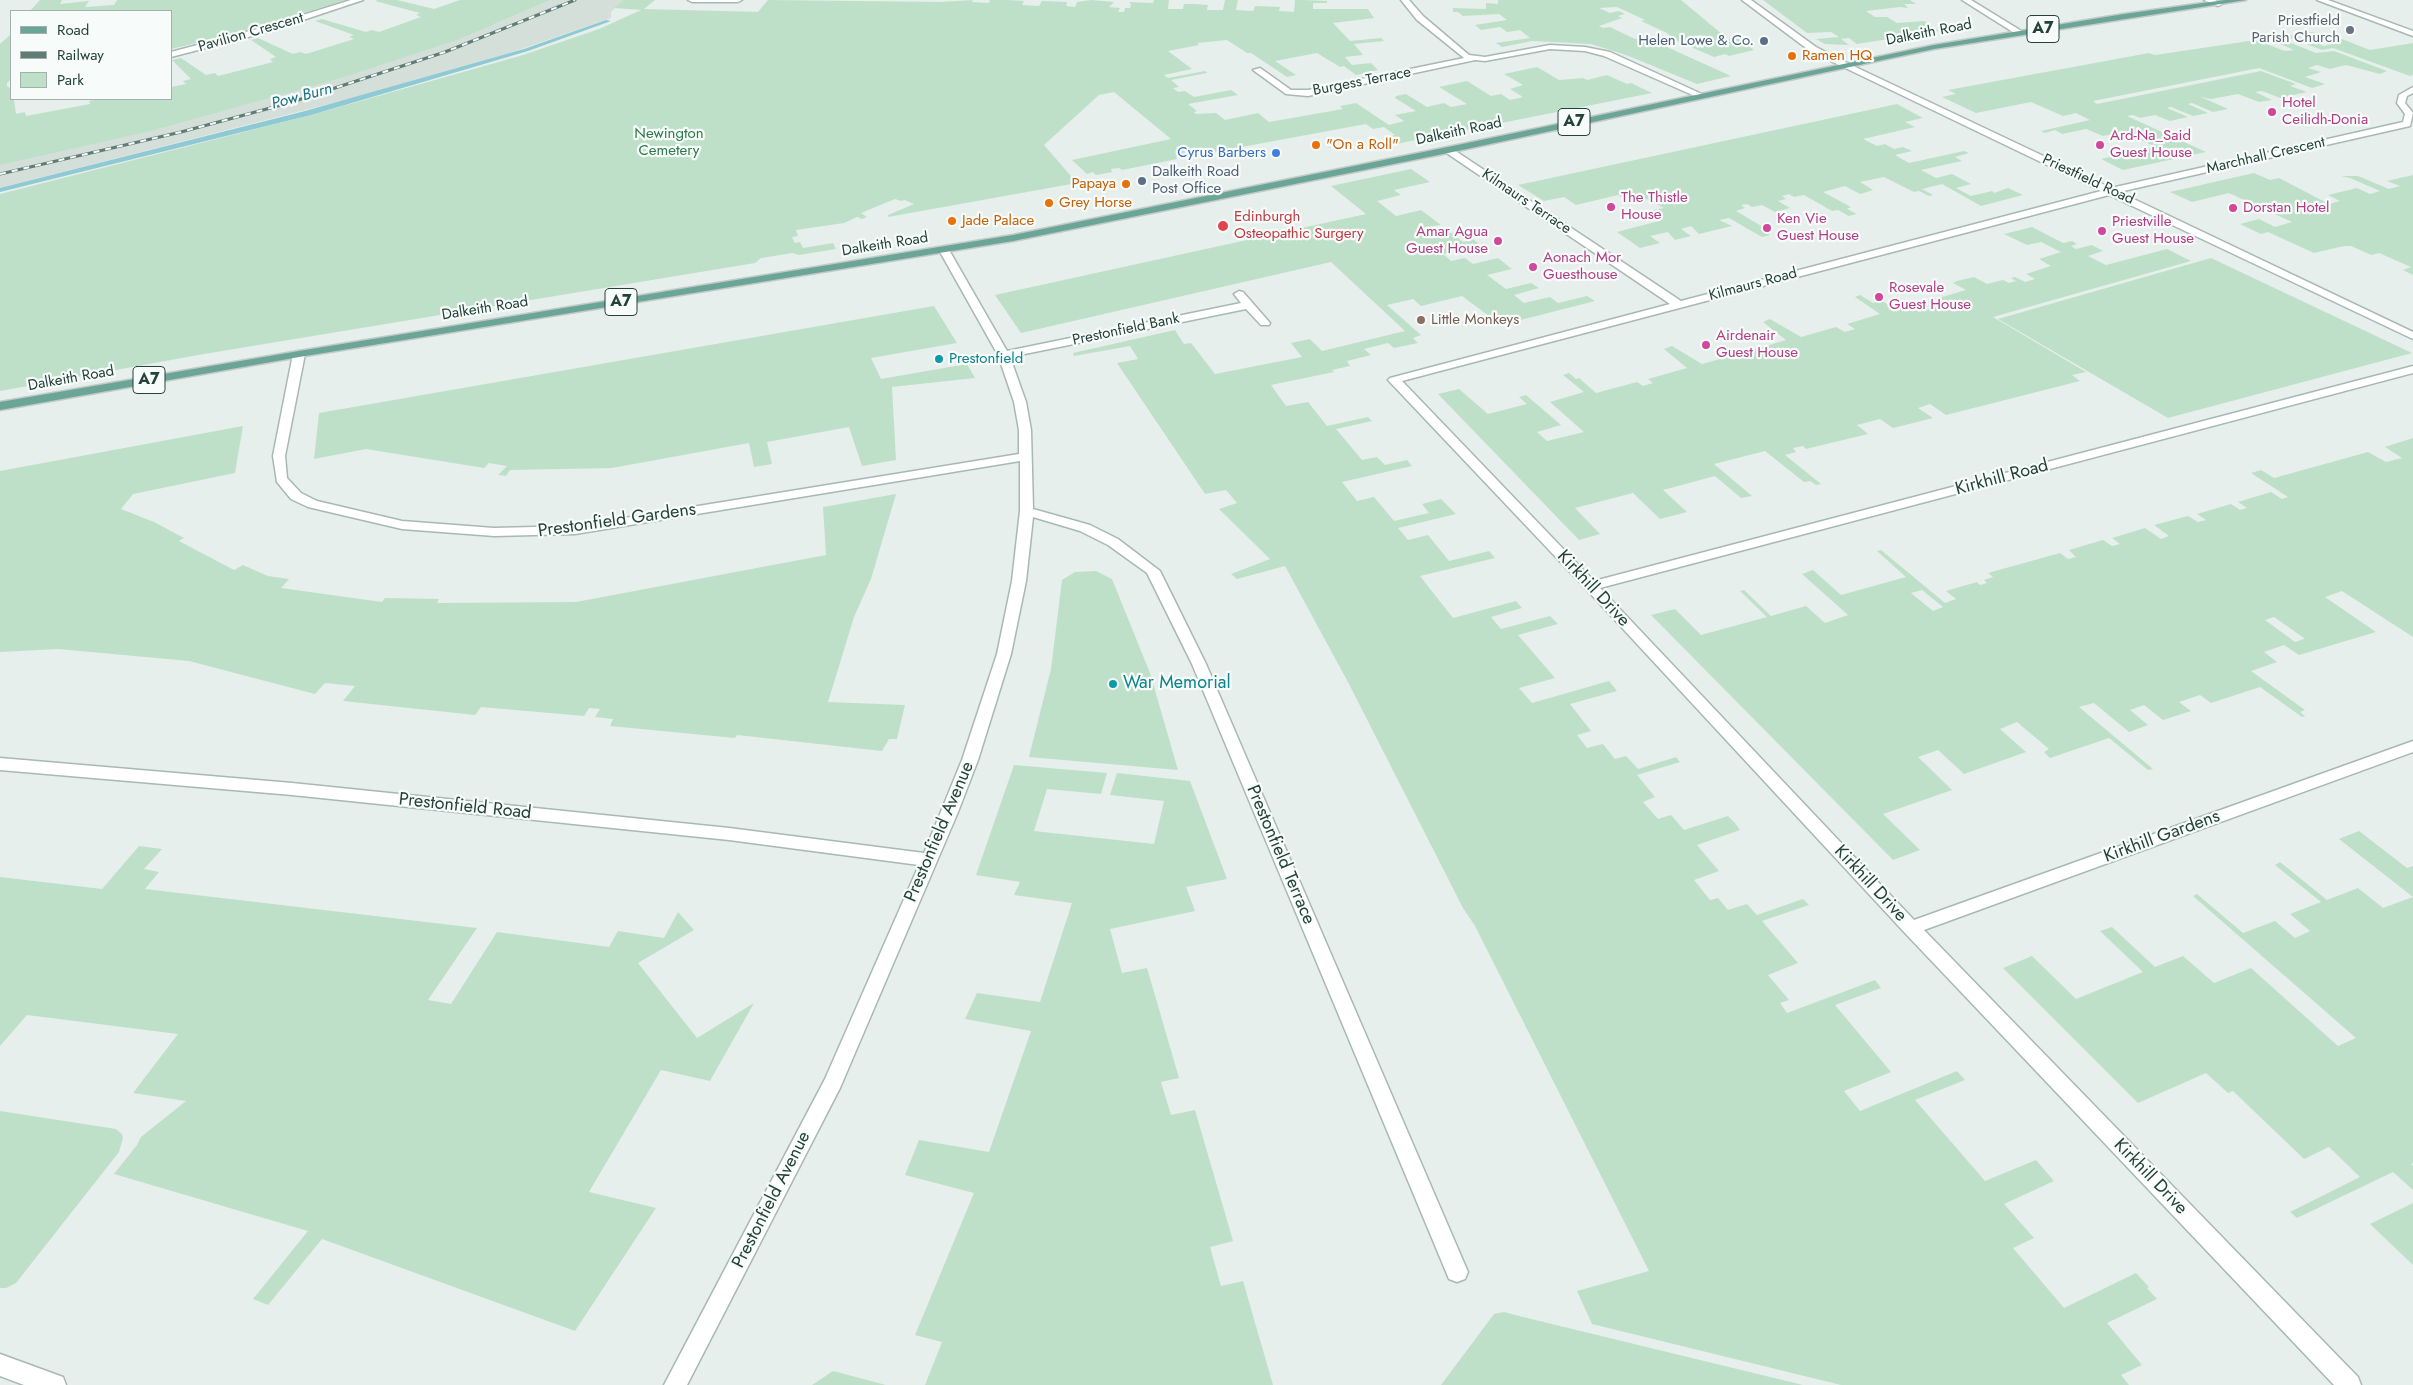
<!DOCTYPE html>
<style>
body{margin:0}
#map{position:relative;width:2413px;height:1385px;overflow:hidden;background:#e6efeb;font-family:Jost,sans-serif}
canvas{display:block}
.legend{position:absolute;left:10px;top:10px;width:162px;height:90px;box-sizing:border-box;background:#f7fbf9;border:1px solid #a3b1ad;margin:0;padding:6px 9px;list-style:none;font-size:15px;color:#24423a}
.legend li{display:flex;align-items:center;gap:10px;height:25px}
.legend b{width:25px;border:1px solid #a3b1ad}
</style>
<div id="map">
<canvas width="2413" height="1385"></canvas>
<ul class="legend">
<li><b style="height:6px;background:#6aa596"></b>Road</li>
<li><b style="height:6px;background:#5f7d75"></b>Railway</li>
<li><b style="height:14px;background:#bfe0c8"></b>Park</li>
</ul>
</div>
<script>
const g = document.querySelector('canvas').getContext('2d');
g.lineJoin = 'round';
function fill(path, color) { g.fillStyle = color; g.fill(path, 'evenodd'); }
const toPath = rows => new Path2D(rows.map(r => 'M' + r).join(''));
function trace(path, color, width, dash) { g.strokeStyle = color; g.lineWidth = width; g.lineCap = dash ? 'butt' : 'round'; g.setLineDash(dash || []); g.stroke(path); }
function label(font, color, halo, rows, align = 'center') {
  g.font = font + ' Jost,sans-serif'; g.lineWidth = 4.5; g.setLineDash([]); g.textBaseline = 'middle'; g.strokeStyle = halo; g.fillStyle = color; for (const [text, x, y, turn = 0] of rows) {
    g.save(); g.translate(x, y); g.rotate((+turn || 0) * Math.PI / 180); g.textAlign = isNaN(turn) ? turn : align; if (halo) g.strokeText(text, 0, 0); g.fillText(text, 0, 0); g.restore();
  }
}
fill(toPath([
 [551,0,623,0,611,12,611,18,510,53,356,97,0,188,0,157,495,24]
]), '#d4dfda');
fill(toPath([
 [40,0,62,0,60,4,89,1,85,7,114,5,117,0,346,0,234,34,171,49,171,11,30,11],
 [378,0,397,0,434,9,460,0,551,0,457,40,341,78,151,131,0,165,0,44,11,34,11,79,7,83,7,86,11,89,11,99,14,99,16,114,25,112,26,116,90,104,89,101,98,99,171,99,171,87,186,84,183,81,191,79,172,60,181,58,206,75,215,73,218,76,273,62,270,59,276,57,251,40,258,38,293,54,300,52,306,54,354,39,349,37,354,35,315,21,322,19,366,32,372,30,379,32,421,17,416,15,420,13,375,1],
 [623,0,655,0,644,9,758,12,768,0,941,2,973,0,972,2,989,3,990,0,1007,0,1024,1,1022,5,1039,6,1042,1,1067,2,1066,6,1075,7,1077,2,1091,0,1114,2,1109,7,1120,8,1118,12,1124,12,1125,8,1130,8,1131,4,1129,2,1153,3,1154,0,1169,0,1168,9,1183,9,1184,4,1195,4,1208,5,1207,10,1223,10,1225,0,1238,0,1236,10,1253,11,1255,6,1280,7,1279,11,1294,12,1295,0,1302,0,1327,1,1327,3,1313,3,1313,9,1368,9,1374,18,1333,23,1350,41,1381,38,1384,41,1354,44,1363,55,1345,57,1352,65,1371,63,1378,70,1356,75,1344,66,1340,67,1317,53,1275,61,1296,75,1287,77,1251,53,1247,53,1227,40,1197,43,1199,45,1168,51,1192,69,1164,75,1168,78,1205,71,1207,73,1171,80,1179,87,1173,88,1178,92,1185,91,1194,97,1231,90,1238,95,1188,104,1197,111,1194,112,1196,114,1216,113,1225,120,1258,113,1269,122,1343,109,1340,106,1356,103,1389,125,1404,121,1395,115,1416,111,1395,98,1396,96,1406,94,1427,107,1444,103,1451,107,1467,104,1439,87,1467,81,1491,96,1501,94,1510,100,1523,97,1510,89,1523,85,1504,74,1537,67,1559,80,1583,78,1587,80,1607,75,1627,84,1631,83,1652,93,1396,144,1384,137,1395,135,1384,127,1373,129,1366,124,1193,156,1191,154,1176,157,1177,159,1122,170,1119,168,1111,169,1112,172,1096,175,1093,172,1087,174,1072,160,1171,139,1114,92,1099,95,1044,145,1077,183,888,217,888,215,914,204,905,200,901,201,895,199,861,213,867,217,862,219,857,217,844,223,796,230,798,236,792,237,795,243,800,242,803,248,833,243,836,249,799,255,792,253,774,256,761,258,755,263,204,354,0,391,0,194,311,115,523,55,599,29,641,10,614,8],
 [1498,0,1681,0,1728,39,1739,38,1754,50,1729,56,1725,54,1714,57,1668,37,1670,36,1667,33,1641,21,1645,20,1617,7,1599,8,1610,13,1619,11,1625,14,1618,16,1622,18,1599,26,1603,28,1610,27,1635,39,1647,38,1731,76,1697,84,1626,55,1591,44,1532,41,1502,47,1496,43,1530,38,1520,30,1507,32,1500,27,1481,30,1475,25,1507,20,1499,14,1463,16,1458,12,1453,12,1453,8,1486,9,1486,3,1498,4],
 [1763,0,1910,0,1916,4,1904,4,1908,8,1900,7,1866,11,1875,17,1887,17,1897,23,1924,21,1939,31,1857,44,1849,38,1841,39,1849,45,1825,44,1816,39,1839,37,1831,32,1807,33],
 [2314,32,2335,40,2342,39,2370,50,2413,43,2413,75,2410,76,2333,48,2322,50,2284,36,2295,35,2324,46,2332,44,2303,33],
 [2276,37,2316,53,2334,51,2387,71,2380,74,2346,65,2330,69,2317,65,2308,68,2321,72,2305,77,2325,84,2312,88,2259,68,2093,101,2097,104,2261,71,2296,84,2290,86,2307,92,2280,98,2262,91,2255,92,2272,100,2259,102,2238,94,2211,99,2201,97,2228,109,2213,112,2192,103,2188,104,2208,113,2193,116,2171,107,2167,108,2188,117,2170,121,2155,115,2140,118,2133,115,2127,116,2206,152,2123,170,2101,159,2156,147,2124,132,2103,136,2086,129,2062,134,2055,130,2045,133,2041,131,2090,120,2076,113,2063,116,2031,102,1976,113,1942,97,1956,94,1948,90,2149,53,2155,55,2256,40,2285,51,2294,50,2271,40,2264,39],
 [1897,104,1923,118,1905,122,1915,127,1863,139,1877,146,1885,144,1894,149,1903,147,1912,151,1895,155,1909,163,1964,151,1969,153,1955,157,1962,161,1921,170,1936,178,1952,174,1971,184,1956,188,1971,196,1992,191,1994,193,2008,188,2023,195,1981,206,1942,184,1922,189,1933,195,1929,196,1919,191,1914,192,1884,177,1860,182,1873,190,1867,192,1860,194,1845,186,1823,192,1851,207,1847,209,1857,214,1849,216,1838,210,1832,211,1804,195,1794,197,1789,194,1782,196,1786,199,1778,201,1790,208,1775,212,1762,205,1752,207,1747,204,1741,205,1745,208,1736,211,1763,227,1760,229,1770,235,1762,237,1729,218,1719,220,1732,226,1699,234,1691,226,1681,229,1691,236,1675,240,1668,232,1650,236,1660,243,1640,248,1617,232,1659,221,1645,212,1664,208,1647,199,1632,204,1618,195,1576,205,1564,197,1544,201,1518,185],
 [1411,169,1430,182,1394,190,1401,195,1377,201,1396,216,1421,210,1441,225,1424,227,1436,237,1450,232,1463,242,1473,239,1480,245,1443,254,1451,261,1465,258,1473,264,1498,258,1512,269,1487,275,1506,289,1531,283,1539,288,1514,295,1524,303,1550,297,1558,303,1587,296,1595,301,1501,325,1462,296,1421,306,1413,299,1387,305,1421,335,1413,338,1418,343,1394,348,1388,343,1364,349,1371,355,1347,361,1350,366,1332,370,1334,372,1271,385,1286,406,1308,402,1327,426,1368,417,1372,421,1336,429,1362,460,1377,457,1385,465,1407,460,1412,466,1342,482,1357,501,1374,497,1394,521,1429,513,1422,504,1441,499,1456,514,1398,528,1408,540,1428,535,1449,561,1489,551,1495,558,1420,576,1453,618,1516,601,1522,608,1491,617,1501,629,1550,616,1558,624,1518,635,1555,678,1519,688,1532,703,1609,681,1617,691,1570,704,1591,731,1577,735,1587,748,1603,744,1615,759,1626,756,1638,769,1676,757,1680,762,1637,775,1655,797,1643,802,1658,819,1671,815,1684,830,1728,816,1735,823,1740,830,1697,845,1719,871,1694,880,1710,900,1718,898,1728,910,1747,904,1757,915,1803,899,1809,905,1762,921,1798,963,1768,975,1789,1000,1780,1003,1787,1013,1875,980,1881,988,1835,1005,1891,1072,1844,1091,1860,1111,1957,1071,1965,1080,1915,1100,1985,1181,2036,1160,2054,1181,2004,1204,2034,1238,2013,1248,2064,1308,2136,1273,2149,1287,2147,1288,2157,1299,2107,1323,2142,1365,2121,1375,2129,1385,1841,1385,1592,1324,1577,1291,1649,1271,1475,926,1463,908,1349,684,1285,566,1237,579,1231,574,1270,559,1219,509,1237,503,1226,490,1205,494,1117,363,1138,359,1130,346,1074,356,1073,353,1175,330,1184,344,1191,343,1215,374,1302,357,1291,343,1310,339,1322,351,1405,331,1331,262,1021,333,995,295,1366,214,1331,186],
 [2254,173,2270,180,2279,178,2329,204,2340,201,2328,195,2357,188,2370,194,2380,191,2350,178,2341,176,2358,176,2389,189,2400,186,2387,181,2413,175,2413,275,2403,270,2411,267,2379,253,2371,255,2351,246,2344,246,2314,253,2268,232,2261,234,2240,224,2259,219,2275,227,2292,222,2229,193,2192,202,2170,192],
 [2032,227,2063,243,2072,241,2077,244,2071,246,2076,249,2092,245,2103,251,2088,256,2106,265,2167,249,2191,261,1993,317,2086,372,2072,375,2080,381,1946,415,1930,404,1918,408,1933,418,1893,428,1880,419,1857,425,1868,434,1806,449,1803,446,1793,448,1796,452,1785,455,1821,484,1816,485,1810,481,1804,482,1765,451,1714,464,1752,496,1741,498,1715,476,1663,490,1687,512,1660,519,1633,493,1575,508,1600,534,1579,540,1438,394,1459,389,1488,414,1527,404,1519,397,1526,395,1561,425,1537,432,1547,441,1584,432,1550,402,1584,392,1563,375,1569,373,1576,379,1579,378,1596,393,1637,382,1643,386,1653,383,1648,379,1687,368,1664,349,1672,346,1702,364,1738,354,1746,358,1756,355,1750,351,1786,340,1763,322,1770,319,1801,337,1836,327,1845,332,1855,329,1847,324,1880,314,1855,297,1860,295,1873,303,1882,301,1898,310,1910,306,1919,312,1948,304,1939,298,1966,290,1953,283,1957,281,1974,277,1987,284,2003,280,2009,283,2016,281,2011,278,2015,277,2025,282,2035,279,2026,274,2051,266,2039,259,2061,252,2041,242,2027,245,2004,234],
 [2211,258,2412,353,2168,418,1998,319],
 [934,306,957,343,871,358,881,379,967,364,975,378,892,387,896,460,862,466,849,427,767,442,772,464,754,467,749,443,612,468,510,470,506,476,498,475,507,466,489,463,484,468,366,449,314,459,319,413],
 [243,426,235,473,133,494,121,509,154,522,184,538,179,541,234,570,243,565,268,576,289,579,281,588,382,602,385,598,439,599,437,603,576,602,826,555,823,507,896,494,871,579,854,617,828,702,905,705,897,739,889,739,882,751,737,735,735,738,610,726,613,719,595,717,600,709,589,708,584,716,481,707,475,715,343,701,355,686,325,683,315,694,189,661,58,649,0,652,0,471],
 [2413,438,2413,637,2342,591,2325,597,2376,632,2299,655,2284,645,2264,652,2277,662,2251,671,2305,710,2300,712,2305,716,2302,717,2260,687,2211,703,2200,695,2179,702,2191,711,2163,720,2144,705,2130,710,2148,725,2129,732,2094,703,2079,707,2153,769,2148,770,2109,738,2050,758,2044,752,2049,749,2017,722,2000,729,2026,752,1964,774,1938,750,1918,757,1952,790,1883,814,1920,850,1893,860,1651,615,1675,609,1701,635,1767,617,1740,591,1744,590,1771,616,1806,606,1825,623,1848,615,1802,574,1813,570,1841,595,1906,577,1877,551,1881,550,1945,603,1956,599,1946,591,1977,582,1980,585,1987,583,1984,580,1993,577,1988,573,2060,553,2068,559,2076,557,2069,550,2103,540,2112,546,2120,544,2112,538,2145,528,2161,539,2169,536,2154,525,2188,516,2198,522,2206,520,2197,514,2231,504,2240,510,2247,508,2238,502,2271,492,2282,499,2288,497,2251,473,2261,470,2274,478,2368,452,2386,462,2402,458,2385,447],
 [1922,590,1943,607,1933,611,1911,593],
 [2274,617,2304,638,2304,639,2295,642,2265,620],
 [1096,571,1112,579,1150,673,1178,770,1029,757,1051,669,1062,580,1075,572],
 [1014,765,1107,773,1101,794,1047,789,1034,831,1154,844,1164,801,1110,795,1117,773,1190,781,1227,879,1186,887,1195,911,1110,929,1122,973,1147,968,1179,1078,1161,1082,1171,1115,1195,1110,1233,1241,1210,1247,1221,1286,1243,1281,1273,1385,925,1385,942,1342,915,1335,974,1193,905,1175,919,1140,989,1152,1031,1031,965,1019,977,993,1040,1002,1072,903,1014,895,1020,882,976,875],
 [2359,831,2407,868,2413,866,2413,1163,2411,1164,2413,1166,2413,1190,2393,1172,2297,1218,2290,1212,2360,1177,2329,1147,2304,1159,2233,1091,2228,1093,2206,1073,2138,1103,2003,968,2032,956,2076,999,2143,972,2100,931,2112,927,2155,967,2183,956,2214,983,2251,968,2338,1046,2356,1038,2193,896,2197,894,2243,933,2275,921,2295,938,2310,931,2290,914,2321,902,2275,865,2280,862,2327,900,2358,888,2383,908,2413,897,2339,839],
 [139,846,162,849,144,869,159,872,145,889,477,928,428,1000,451,1004,497,932,609,947,618,931,664,938,678,912,694,930,638,963,697,1038,754,1003,710,1081,661,1070,589,1192,656,1208,575,1331,322,1239,268,1305,253,1299,308,1231,114,1174,137,1145,141,1137,186,1101,133,1093,178,1034,27,1015,0,1046,0,877,102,889],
 [0,1111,116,1129,122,1134,123,1138,119,1152,16,1283,6,1288,0,1288],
 [2413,1203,2413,1265,2370,1224],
 [1504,1312,1519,1316,1803,1385,1441,1385,1494,1314],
 [833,1371,886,1385,812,1385]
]), '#bfe0c8');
fill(toPath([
 [606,20,611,21,528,51,311,115,0,192,0,188,305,111,524,49,606,20]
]), '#8ec9d4');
const minor = toPath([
 [351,0,363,0,267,32,171,57,171,52,261,28,351,0],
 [688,0,742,0,738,2,692,2,688,0],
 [1401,0,1409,0,1423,16,1469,55,1485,57,1550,45,1585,47,1610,52,1704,95,1697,97,1604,56,1585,51,1550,49,1485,61,1475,60,1308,96,1286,94,1253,70,1260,68,1291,90,1308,90,1464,58,1417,20,1401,0],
 [1742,0,1751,0,1816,47,1847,63,2111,188,2403,122,2405,114,2397,103,2399,95,2413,87,2413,93,2407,96,2405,103,2413,113,2410,126,2119,192,2413,332,2413,339,2109,195,1402,381,1594,581,2413,366,2413,373,1600,588,1914,920,2413,741,2413,752,1924,930,2358,1377,2361,1385,2334,1385,1905,933,1586,589,1388,380,1390,378,1670,304,1445,152,1445,148,1451,148,1681,301,2101,191,1810,51,1742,0],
 [1962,0,1971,0,2023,32,2016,34,1962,0],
 [2204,0,2215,0,2222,4,2218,6,2204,0],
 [2317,0,2328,0,2413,31,2413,36,2317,0],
 [944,247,949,250,1007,351,1241,303,1234,294,1239,291,1243,292,1270,323,1269,325,1261,325,1246,309,1010,357,1026,402,1031,430,1033,509,1090,525,1118,539,1160,571,1206,664,1468,1272,1465,1279,1457,1282,1449,1279,1192,664,1147,573,1108,545,1080,531,1033,517,1026,581,1011,654,978,760,958,812,840,1088,687,1385,664,1385,825,1079,919,865,729,840,292,795,0,770,0,758,292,783,729,828,924,853,962,760,997,654,1012,581,1020,511,1020,461,575,534,494,536,402,529,308,507,291,499,277,482,273,456,293,354,299,351,305,354,285,456,287,478,301,493,317,501,402,521,494,528,575,526,1019,454,1019,430,1014,402,998,355,939,250,944,247],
 [0,1354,63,1377,66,1385,24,1385,0,1376,0,1354]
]);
const primary = toPath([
 [2225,0,2246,0,1934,49,1448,153,1013,241,299,357,0,410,0,402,299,351,1013,235,1448,147,1934,45,2124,14,2225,0]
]);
trace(minor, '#a8b8b2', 3);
trace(primary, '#c2cac8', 3);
fill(minor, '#fff');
fill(primary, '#6aa596');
const rail = toPath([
 [0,174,181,132,289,103,445,52,575,0]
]);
trace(rail, '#5f7d75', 3);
trace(rail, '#f7fbf9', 2, [6]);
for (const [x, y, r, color] of [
 [2350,30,5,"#6b7280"],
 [1764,41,5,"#5c6f8a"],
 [1792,56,5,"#e8710a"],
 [2272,112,5,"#d1479c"],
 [1316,145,5,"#e8710a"],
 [2100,145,5,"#d1479c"],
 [1276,153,5,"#3f7fe0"],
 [1142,181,5,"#5c6f8a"],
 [1126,184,5,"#e8710a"],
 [1049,203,5,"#e8710a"],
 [1611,207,5,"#d1479c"],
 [2233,208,5,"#d1479c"],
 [952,221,5,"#e8710a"],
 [1223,226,6,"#e0444e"],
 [1767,228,5,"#d1479c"],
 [2102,231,5,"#d1479c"],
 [1498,241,5,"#d1479c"],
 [1533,267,5,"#d1479c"],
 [1879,297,5,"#d1479c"],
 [1421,320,5,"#8d6e63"],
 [1706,345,5,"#d1479c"],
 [939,359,5,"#0f9aa8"],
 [1113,684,5,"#0f9aa8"]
]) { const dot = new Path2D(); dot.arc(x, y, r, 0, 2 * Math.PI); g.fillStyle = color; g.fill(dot); trace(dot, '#f7fbf9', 2); }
label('15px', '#5b616d', '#f7fbf9', [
 ["Priestfield",2340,21],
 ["Parish Church",2340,38]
], 'right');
label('15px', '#24423a', '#f7fbf9', [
 ["Pavilion Crescent",251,33,-16],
 ["Dalkeith Road",1929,33,-11],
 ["Burgess Terrace",1362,82,-11],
 ["Dalkeith Road",1459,132,-12],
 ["Marchhall Crescent",2266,156,-13],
 ["Priestfield Road",2088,180,25],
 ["Kilmaurs Terrace",1526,202,34],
 ["Dalkeith Road",885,245,-9],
 ["Kilmaurs Road",1753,285,-15],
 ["Dalkeith Road",485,309,-9],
 ["Prestonfield Bank",1126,330,-12],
 ["Dalkeith Road",71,379,-10]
]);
label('15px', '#4e5e75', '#f7fbf9', [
 ["Helen Lowe & Co.",1754,41],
 ["Dalkeith Road",1152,172,"left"],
 ["Post Office",1152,189,"left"]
], 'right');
label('15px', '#c56008', '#f7fbf9', [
 ["Ramen HQ",1802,56],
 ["\"On a Roll\"",1326,145],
 ["Papaya",1116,184,"right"],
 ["Grey Horse",1059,203],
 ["Jade Palace",962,221]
], 'left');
label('15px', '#b23c85', '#f7fbf9', [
 ["Hotel",2282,103],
 ["Ceilidh-Donia",2282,120],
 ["Ard-Na_Said",2110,136],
 ["Guest House",2110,153],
 ["The Thistle",1621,198],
 ["House",1621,215],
 ["Dorstan Hotel",2243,208],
 ["Ken Vie",1777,219],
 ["Guest House",1777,236],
 ["Priestville",2112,222],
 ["Guest House",2112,239],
 ["Amar Agua",1488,232,"right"],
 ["Guest House",1488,249,"right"],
 ["Aonach Mor",1543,258],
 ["Guesthouse",1543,275],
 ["Rosevale",1889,288],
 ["Guest House",1889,305],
 ["Airdenair",1716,336],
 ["Guest House",1716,353]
], 'left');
label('15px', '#2d7a4b', '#f7fbf9', [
 ["Newington",669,134],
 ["Cemetery",669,151]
]);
label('15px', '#366cbe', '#f7fbf9', [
 ["Cyrus Barbers",1266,153]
], 'right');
label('15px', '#be3a42', '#f7fbf9', [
 ["Edinburgh",1234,217],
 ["Osteopathic Surgery",1234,234]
], 'left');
label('15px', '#785e54', '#f7fbf9', [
 ["Little Monkeys",1431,320]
], 'left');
label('15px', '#0d838f', '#f7fbf9', [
 ["Prestonfield",949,359]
], 'left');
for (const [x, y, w] of [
 [2043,29,32],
 [1574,122,32],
 [621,302,32],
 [149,380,32]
]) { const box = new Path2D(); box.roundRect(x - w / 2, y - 13.5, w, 27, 4); g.fillStyle = '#f7fbf9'; g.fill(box); trace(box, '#24423a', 1); }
label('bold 16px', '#24423a', null, [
 ["A7",2043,29],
 ["A7",1574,122],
 ["A7",621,302],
 ["A7",149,380]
]);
label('italic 16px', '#1c6f80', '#f7fbf9', [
 ["Pow Burn",302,97,-15]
]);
label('18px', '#24423a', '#f7fbf9', [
 ["Kirkhill Road",2002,478,-15],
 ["Prestonfield Gardens",617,521,-8],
 ["Kirkhill Drive",1593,589,47],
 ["Prestonfield Road",465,807,6],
 ["Prestonfield Avenue",940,832,-67],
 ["Kirkhill Gardens",2162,837,-20],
 ["Prestonfield Terrace",1280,855,67],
 ["Kirkhill Drive",1870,884,47],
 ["Kirkhill Drive",2150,1177,46],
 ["Prestonfield Avenue",772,1200,-63]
]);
label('18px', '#0d838f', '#f7fbf9', [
 ["War Memorial",1123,684]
], 'left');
</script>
